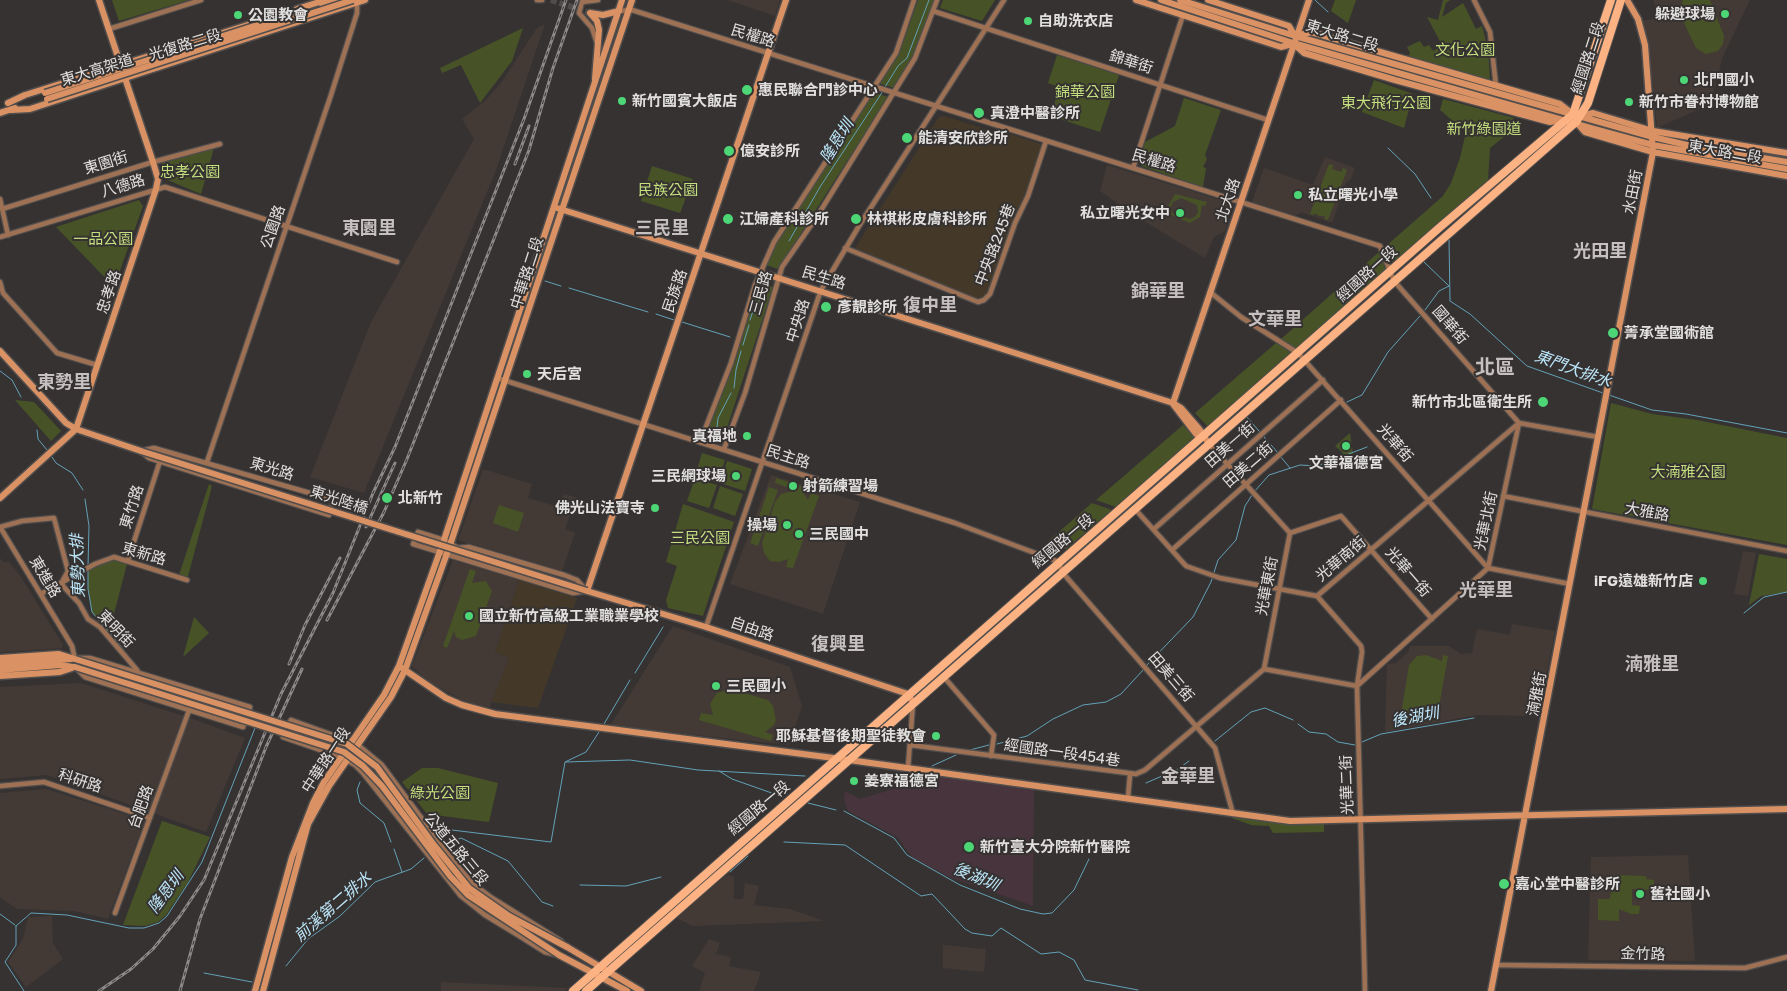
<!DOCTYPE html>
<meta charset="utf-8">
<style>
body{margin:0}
canvas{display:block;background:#353231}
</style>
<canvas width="1787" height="991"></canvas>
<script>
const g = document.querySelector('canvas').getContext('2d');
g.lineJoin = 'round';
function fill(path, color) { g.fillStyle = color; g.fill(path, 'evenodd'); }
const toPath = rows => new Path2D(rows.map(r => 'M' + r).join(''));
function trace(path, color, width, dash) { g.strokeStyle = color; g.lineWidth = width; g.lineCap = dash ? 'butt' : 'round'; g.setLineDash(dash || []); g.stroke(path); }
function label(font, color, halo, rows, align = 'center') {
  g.font = font + ' "Golos Text","Noto Sans TC",sans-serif'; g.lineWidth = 4; g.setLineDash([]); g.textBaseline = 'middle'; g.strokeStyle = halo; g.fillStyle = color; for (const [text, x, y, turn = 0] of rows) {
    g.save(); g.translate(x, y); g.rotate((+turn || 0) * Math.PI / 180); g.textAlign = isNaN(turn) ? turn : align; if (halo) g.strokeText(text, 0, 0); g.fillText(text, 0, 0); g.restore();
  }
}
fill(toPath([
 [944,116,1003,135,1007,133,1043,145,1028,196,1019,208,986,296,977,299,947,289,855,248,939,117],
 [519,580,577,598,538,708,491,702,509,658,495,652]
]), '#443929');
fill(toPath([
 [727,0,780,0,775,16],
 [1653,0,1750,0,1723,56,1710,104,1657,128,1648,44,1642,21,1659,17],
 [545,24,496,170,364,493,310,477,371,322,474,139,462,119,484,102,501,83,537,28],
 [1325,157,1355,168,1351,179,1346,183,1332,223,1301,212,1295,216,1252,202,1264,168,1313,185],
 [1107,165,1227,202,1231,210,1225,231,1214,237,1205,258,1134,215,1100,191],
 [483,469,532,484,528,498,559,507,564,494,586,500,581,515,571,512,565,529,575,533,562,571,458,540],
 [771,475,860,502,823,614,730,584],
 [1743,551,1756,553,1748,596,1734,594],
 [0,558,3,562,9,562,19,574,63,645,62,648,0,652],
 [453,560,519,580,495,652,509,658,488,711,467,703,425,679,412,666],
 [1512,624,1555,631,1540,709,1531,707,1527,716,1477,715,1385,732,1387,664,1396,663,1409,651,1410,646,1449,646,1461,654,1472,653,1477,629,1510,635],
 [673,626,790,667,802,706,789,745,610,726],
 [81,683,193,719,245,738,206,832,47,775,0,779,0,687],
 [46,789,145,820,108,919,74,911,17,909,0,897,0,793],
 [1688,855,1695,961,1588,960,1591,857],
 [728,874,734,877,734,899,743,899,745,883,759,886,754,905,790,909,824,921,693,926,676,918],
 [52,916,53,943,63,959,26,987,8,962,23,939,28,917],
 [709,939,720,943,716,954,731,957,729,966,761,972,754,991,699,991,705,973,692,966],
 [943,945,986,949,984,972,943,968],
 [441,982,568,988,565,991,441,991]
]), '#433935');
fill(toPath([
 [902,771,1034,790,1033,906,949,877,912,857,897,837,848,811,844,800,845,791,860,799,900,787]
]), '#47343d');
fill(toPath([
 [112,0,189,0,119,21],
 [918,0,937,0,912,57,894,88,878,83,899,54],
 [943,0,995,0,982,21,940,8],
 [1335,0,1356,0,1348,23,1331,11],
 [1443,0,1450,0,1446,3,1442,17,1463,3,1476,29,1482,26,1488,48,1490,81,1408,57,1410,53,1407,47,1420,41,1424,47,1429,45,1433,51,1442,45,1427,17,1438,20],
 [1683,0,1710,0,1724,36,1723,44,1718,51,1706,54,1696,48,1682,19,1681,5],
 [523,28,512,61,480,103,461,65,442,73,440,68],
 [1057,55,1119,75,1100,132,1050,116,1058,93,1054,92,1056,86,1048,83],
 [1374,80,1413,94,1404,128,1362,112],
 [873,92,888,97,778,269,766,265,776,243],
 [1184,98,1221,110,1205,155,1207,159,1203,167,1206,168,1203,187,1141,166,1139,161,1145,142,1175,126],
 [1443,99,1514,118,1505,136,1490,148,1488,181,1393,263,1386,246,1443,196,1451,183,1460,158,1466,132,1440,110],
 [214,148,201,194,165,179,161,162],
 [1329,164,1333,165,1332,169,1341,172,1343,168,1347,170,1328,220,1324,219,1325,216,1319,216,1315,213,1314,215,1310,214],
 [652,166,693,179,680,213,641,201],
 [1175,194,1207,202,1205,206,1202,205,1200,217,1190,223,1171,215,1168,206],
 [1181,198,1197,205,1198,212,1195,217,1190,219,1172,213,1170,209,1173,202],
 [139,200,143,206,114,287,56,227],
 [1379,252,1387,273,1297,350,1281,339],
 [758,282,773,287,722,443,705,437,735,362],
 [1276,343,1293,353,1209,428,1195,413],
 [15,400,34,402,61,431,51,441],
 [1611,403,1652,414,1697,420,1787,438,1787,545,1592,509],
 [1183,425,1196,439,1116,507,1096,500],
 [1350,433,1354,461,1331,469,1327,460,1343,453,1335,446],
 [702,453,725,460,718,483,695,476],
 [727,461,752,469,745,491,720,483],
 [695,478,717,485,709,508,687,501],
 [776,478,811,489,809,494,803,492,808,500,811,493,819,496,793,568,786,567,788,559,779,562,770,561,764,553,762,543,775,502,781,494,796,490,775,483],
 [209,484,212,486,187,580,178,578],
 [720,486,743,494,735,516,713,508],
 [769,487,778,490,758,546,750,543],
 [1092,503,1112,510,1066,549,1046,543],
 [683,504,734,522,703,616,668,608,666,600,677,566,666,562],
 [499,505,524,513,518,532,493,523],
 [1759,554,1787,559,1787,592,1761,596,1749,605],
 [114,557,128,560,109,633,92,612,88,589,88,568],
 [470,569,476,571,472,583,486,581,492,591,476,636,462,640,456,637,454,631,447,648,443,646],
 [194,617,209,633,183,657],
 [1426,655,1442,661,1443,655,1448,656,1437,718,1432,718,1432,716,1417,719,1406,713,1401,714,1409,665,1417,656],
 [731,689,768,700,773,706,776,720,774,725,765,732,773,735,771,741,699,720,701,713,713,715,710,704,717,693],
 [422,768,438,768,498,783,489,822,427,814,402,782],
 [1232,815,1324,823,1324,832,1273,833,1269,826,1251,825,1232,818],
 [162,821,210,837,187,884,166,915,158,922,145,926,123,925],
 [1614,875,1646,876,1646,879,1654,880,1654,890,1632,889,1632,905,1640,906,1639,914,1631,914,1619,909,1619,921,1598,920,1598,899,1610,899,1612,878]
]), '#475327');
trace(toPath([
 [1315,0,1328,12],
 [885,87,898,66,907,58,929,0],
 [1388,148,1415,174,1431,198],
 [1449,239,1450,301,1470,314,1527,366,1603,393],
 [789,241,820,187,883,91],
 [1424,262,1449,286,1439,291,1425,310],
 [545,281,561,286],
 [569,288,648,312],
 [656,314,674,320],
 [750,320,754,308,767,289],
 [682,322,730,337],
 [743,345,749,325],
 [0,371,12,380,21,397],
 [734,388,736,370,741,351],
 [1609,395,1652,410,1686,414,1787,433],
 [1347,402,1362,395,1388,352,1420,316],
 [1246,416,1278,453],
 [37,430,38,439,47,450],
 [716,437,718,418,731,393],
 [1280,456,1290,468],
 [52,457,56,463,72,473,83,490],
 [1254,492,1269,475,1300,465,1317,466,1367,447],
 [85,499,89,526,88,566],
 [88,570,88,589,92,612,124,650],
 [1744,613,1764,597,1787,592],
 [1146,666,1193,617,1211,582,1218,560,1236,540,1245,506,1252,495],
 [635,673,663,627],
 [157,689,190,699],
 [197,701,241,715],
 [604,724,630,680],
 [1298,724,1309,732,1326,734,1338,742,1355,745],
 [1215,741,1251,712,1265,708,1293,720],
 [1362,742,1381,734,1474,718],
 [997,744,1027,736,1053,719,1083,705,1106,702,1121,694,1144,669],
 [970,750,989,745],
 [362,759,400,804],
 [566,762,630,760,698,770,805,776],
 [932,766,956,755],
 [719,771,732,779,783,797],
 [360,782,357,790,360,803,384,823,391,842],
 [1146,783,1178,769,1189,761],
 [808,803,836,810],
 [844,811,894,838,907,855,960,885,1020,909,1043,914,1052,913,1074,890,1089,859],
 [435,828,551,842,565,762,586,752,599,732],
 [784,842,845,845,921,896,932,894,965,929,972,933,992,936,1001,928,1041,954,1059,952,1074,960,1085,980,1138,990],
 [448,844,461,838,508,861,542,902,553,906],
 [394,849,402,872],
 [730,872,748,856],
 [580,885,626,886,661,877],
 [0,914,15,925],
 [16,926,31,913,67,915,129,928,144,928,159,923,167,916,202,862,255,728],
 [16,926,16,945,5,962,24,991],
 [286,966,308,939,340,916,375,882,411,869,424,858],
 [204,973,252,982]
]), '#63a1b8', 1);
trace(toPath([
 [551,0,590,13]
]), '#4f4c4b', 6, [6, 3]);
const street = toPath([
 [537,0,542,0],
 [1474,0,1490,32,1496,86],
 [619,11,632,10,1380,246,1394,281,1519,423,1598,437],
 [933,11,1268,120],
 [109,29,201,0],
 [597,43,592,28,579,13,582,2,598,0],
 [1133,168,1183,15],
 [0,199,8,235],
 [2,209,153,162,220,144],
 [0,237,165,187,397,262],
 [845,248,978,302,984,300,990,294,1015,223,1028,196,1046,141],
 [0,282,3,293,57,353,97,365],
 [1210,292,1241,317,1298,353,1488,568,1570,584],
 [497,378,955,523,1059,562,1062,572,1215,748,1233,814],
 [700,442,731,363,755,285,774,242,896,53,914,0],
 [1209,444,1290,533],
 [154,448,334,500,329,515,149,458,141,451,154,448],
 [724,449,745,393,782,267,818,215,915,58,937,0],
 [207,462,331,95,357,13,357,1],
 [1503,496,1787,551],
 [1135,509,1186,566,1220,578,1317,596,1519,423],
 [0,527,72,646,75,660],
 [0,527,22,521,54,518,68,571,62,582,63,586,79,603,88,619,100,627,137,670],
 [1154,529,1323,380],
 [418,532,444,540,458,548,469,547,564,575,577,580,587,591,573,593,413,544,418,532],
 [1290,533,1341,516,1432,619],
 [1172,550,1341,400],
 [128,560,160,461],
 [41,594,95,564,114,557,187,580],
 [1317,596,1361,646,1362,652,1357,686,1365,991],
 [706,627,821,290,859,226,1004,0],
 [76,668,85,677,243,727,250,707,90,658,78,658],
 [1264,669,1290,533],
 [1264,669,1357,686],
 [943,676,994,735,991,756],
 [1357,686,1488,568,1519,423],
 [352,742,291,720,283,737,341,757,355,765,363,773,461,896,485,915,518,935,545,952,558,955],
 [358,745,382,765,455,863,473,884,492,898,561,941],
 [910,745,1136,774,1145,770,1264,669],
 [908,768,913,703],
 [0,786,44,782,150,818],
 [1128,797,1130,775],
 [115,913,195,694],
 [1496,965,1745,968,1787,957]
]);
const secondary = toPath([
 [786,0,587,591,706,627,908,694,913,702],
 [1136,0,1281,47,1292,44],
 [1161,0,1293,43,1594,129,1653,145,1787,169],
 [1180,0,1295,36,1653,137,1691,146,1787,162],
 [1208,0,1289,26,1295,36],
 [322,4,336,0],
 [297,9,326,0],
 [590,13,597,21,599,30,595,79],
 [590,13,603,15,619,11],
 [1297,36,1311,32,1560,104,1569,111],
 [1295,45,1304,53,1395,80,1550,122,1563,120],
 [8,103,25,95,273,17],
 [11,110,30,109,365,0],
 [0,113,15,108],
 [1582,116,1593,113,1653,131,1787,153],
 [1577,123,1585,132,1653,152,1787,176],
 [557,208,1173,403,1181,408,1200,430,1209,444],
 [0,351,66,423,76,429,141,451],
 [1173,403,1309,0],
 [1173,404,1196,434,1203,437],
 [0,498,76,429,156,189,158,179,153,162,99,0],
 [0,658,59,654,75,659],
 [0,664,71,659],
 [399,666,446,698,462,705,495,714,849,760,1290,821,1787,809],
 [0,670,60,665,73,667],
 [0,676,60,672,75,667],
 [567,947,641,991],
 [559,955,627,991],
 [255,991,292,857,313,803,324,782,384,695,399,666,444,540,622,0],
 [263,991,308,824,329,786,391,697,405,670,450,545,632,0],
 [1491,991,1653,152,1645,45,1638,19,1627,0]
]);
const primary = toPath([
 [573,991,1439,228,1573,114,1611,0],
 [586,991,1576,122,1588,103,1621,0]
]);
trace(street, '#514e4d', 7);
trace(secondary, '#514e4d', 9);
trace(primary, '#514e4d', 10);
trace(street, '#9e7154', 4.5);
trace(secondary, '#da9264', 6);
trace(primary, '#fcb283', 8);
const rail = toPath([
 [515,164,529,126],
 [366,527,395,463],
 [327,620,384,512,407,459,529,150,553,68,577,0],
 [289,664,305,625,340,558],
 [99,991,131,969,153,949,180,916,204,880,281,694,333,593,373,493,395,447,524,119,566,0],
 [180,991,200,919,266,747,302,669]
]);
trace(rail, '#8d8a89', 3);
trace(rail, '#353231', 1, [4]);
const secondaryBridge = toPath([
 [45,93,304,10],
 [47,99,353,0],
 [141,451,587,591],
 [75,659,347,744,377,767,434,845,469,888,509,916,567,947],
 [75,667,344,752,363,766,382,786,450,876,468,895,559,955]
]);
trace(secondaryBridge, '#514e4d', 9, []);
trace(secondaryBridge, '#da9264', 6);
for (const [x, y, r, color] of [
 [1725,14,5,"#4dd676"],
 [238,15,5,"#4dd676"],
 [1028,21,5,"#4dd676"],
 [1684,80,5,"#4dd676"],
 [747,90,6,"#4dd676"],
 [622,101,5,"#4dd676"],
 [1629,102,5,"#4dd676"],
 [979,113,6,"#4dd676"],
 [907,138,6,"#4dd676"],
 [729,151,6,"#4dd676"],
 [1298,195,5,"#4dd676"],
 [1180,213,5,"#4dd676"],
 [728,219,6,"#4dd676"],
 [856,219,6,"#4dd676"],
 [826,307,6,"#4dd676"],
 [1613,333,6,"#4dd676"],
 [527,374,5,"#4dd676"],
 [1543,402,6,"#4dd676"],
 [747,436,5,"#4dd676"],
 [1346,446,5,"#4dd676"],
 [736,476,5,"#4dd676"],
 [793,486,5,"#4dd676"],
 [387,498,6,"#4dd676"],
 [655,508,5,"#4dd676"],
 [787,525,5,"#4dd676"],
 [799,534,5,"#4dd676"],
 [1703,581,5,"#4dd676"],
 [469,616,5,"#4dd676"],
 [716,686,5,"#4dd676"],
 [936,736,5,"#4dd676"],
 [854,781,5,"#4dd676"],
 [969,847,6,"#4dd676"],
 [1504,884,6,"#4dd676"],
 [1640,894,5,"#4dd676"]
]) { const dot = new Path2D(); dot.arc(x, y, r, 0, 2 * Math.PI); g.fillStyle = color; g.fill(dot); trace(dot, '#353231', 2); }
label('bold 15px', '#e2e0df', '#353231', [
 ["躲避球場",1715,14,"right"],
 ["公園教會",248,15],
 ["自助洗衣店",1038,21],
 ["北門國小",1694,80],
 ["惠民聯合門診中心",758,90],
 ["新竹國賓大飯店",632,101],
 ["新竹市眷村博物館",1639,102],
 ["真澄中醫診所",990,113],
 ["能清安欣診所",918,138],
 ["億安診所",740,151],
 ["私立曙光小學",1308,195],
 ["私立曙光女中",1170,213,"right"],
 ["江婦產科診所",739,219],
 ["林祺彬皮膚科診所",867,219],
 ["彥靚診所",837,307],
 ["菁承堂國術館",1624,333],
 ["天后宮",537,374],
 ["新竹市北區衛生所",1532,402,"right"],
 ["真福地",737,436,"right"],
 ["文華福德宮",1346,463,"center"],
 ["三民網球場",726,476,"right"],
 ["射箭練習場",803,486],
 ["北新竹",398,498],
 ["佛光山法寶寺",645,508,"right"],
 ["操場",777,525,"right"],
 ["三民國中",809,534],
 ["iFG遠雄新竹店",1693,581,"right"],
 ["國立新竹高級工業職業學校",479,616],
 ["三民國小",726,686],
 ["耶穌基督後期聖徒教會",926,736,"right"],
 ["姜寮福德宮",864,781],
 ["新竹臺大分院新竹醫院",980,847],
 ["嘉心堂中醫診所",1515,884],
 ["舊社國小",1650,894]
], 'left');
label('15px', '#e2e0df', '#353231', [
 ["民權路",753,36,17],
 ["東大路二段",1342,36,17],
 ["光復路二段",185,45,-17],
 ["經國路二段",1588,58,-72],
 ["錦華街",1131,62,18],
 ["東大高架道",97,70,-17],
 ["東大路二段",1725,152,10],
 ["民權路",1154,161,17],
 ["東園街",106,163,-17],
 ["八德路",123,186,-17],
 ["水田街",1633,192,-79],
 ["北大路",1228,200,-71],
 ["公園路",273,227,-71],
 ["中央路245巷",995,245,-69],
 ["中華路二段",527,273,-72],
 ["經國路一段",1367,274,-42],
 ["民生路",824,278,17],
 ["民族路",675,291,-71],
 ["忠孝路",109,292,-71],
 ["三民路",761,293,-74],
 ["中央路",798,321,-72],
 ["國華街",1450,325,49],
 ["光華街",1395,443,49],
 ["田美一街",1230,445,-41],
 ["民主路",788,457,18],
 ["田美二街",1248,465,-41],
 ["東光路",272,469,17],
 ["東光陸橋",339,500,18],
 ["東竹路",132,507,-72],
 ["大雅路",1647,512,10],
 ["光華北街",1486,521,-78],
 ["經國路一段",1063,541,-40],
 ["東新路",144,554,16],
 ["光華南街",1341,559,-40],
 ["光華一街",1408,572,49],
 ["東進路",45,577,59],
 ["光華東街",1267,586,-79],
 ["東明街",116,629,46],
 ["自由路",752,629,19],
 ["田美三街",1171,677,49],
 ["湳雅街",1537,694,-79],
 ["經國路一段454巷",1062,753,8],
 ["中華路一段",326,760,-57],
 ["科研路",80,781,18],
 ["光華二街",1347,785,-92],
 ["台肥路",141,807,-70],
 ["經國路一段",759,808,-40],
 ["公道五路三段",456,849,50],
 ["金竹路",1643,954,2]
]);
label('15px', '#c4df7e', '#353231', [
 ["文化公園",1465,50],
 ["錦華公園",1085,92],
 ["東大飛行公園",1386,103],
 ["新竹綠園道",1484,129],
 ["忠孝公園",190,172],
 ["民族公園",668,190],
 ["一品公園",103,239],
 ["大湳雅公園",1688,472],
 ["三民公園",700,538],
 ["綠光公園",440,793]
]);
label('italic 16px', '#bce6f9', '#353231', [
 ["隆恩圳",837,141,-58],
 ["東門大排水",1573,369,20],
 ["東勢大排",78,566,-92],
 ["後湖圳",1415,717,-10],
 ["後湖圳",976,877,23],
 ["隆恩圳",166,892,-53],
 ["前溪第二排水",333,907,-41]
]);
label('bold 18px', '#c6c1c0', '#353231', [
 ["東園里",369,228],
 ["三民里",662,228],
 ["光田里",1600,251],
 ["錦華里",1158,291],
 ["復中里",930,305],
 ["文華里",1275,319],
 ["東勢里",64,382],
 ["光華里",1486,590],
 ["復興里",838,644],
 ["湳雅里",1652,664],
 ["金華里",1188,776]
]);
label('bold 20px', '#c6c1c0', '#353231', [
 ["北區",1495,368]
]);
</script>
